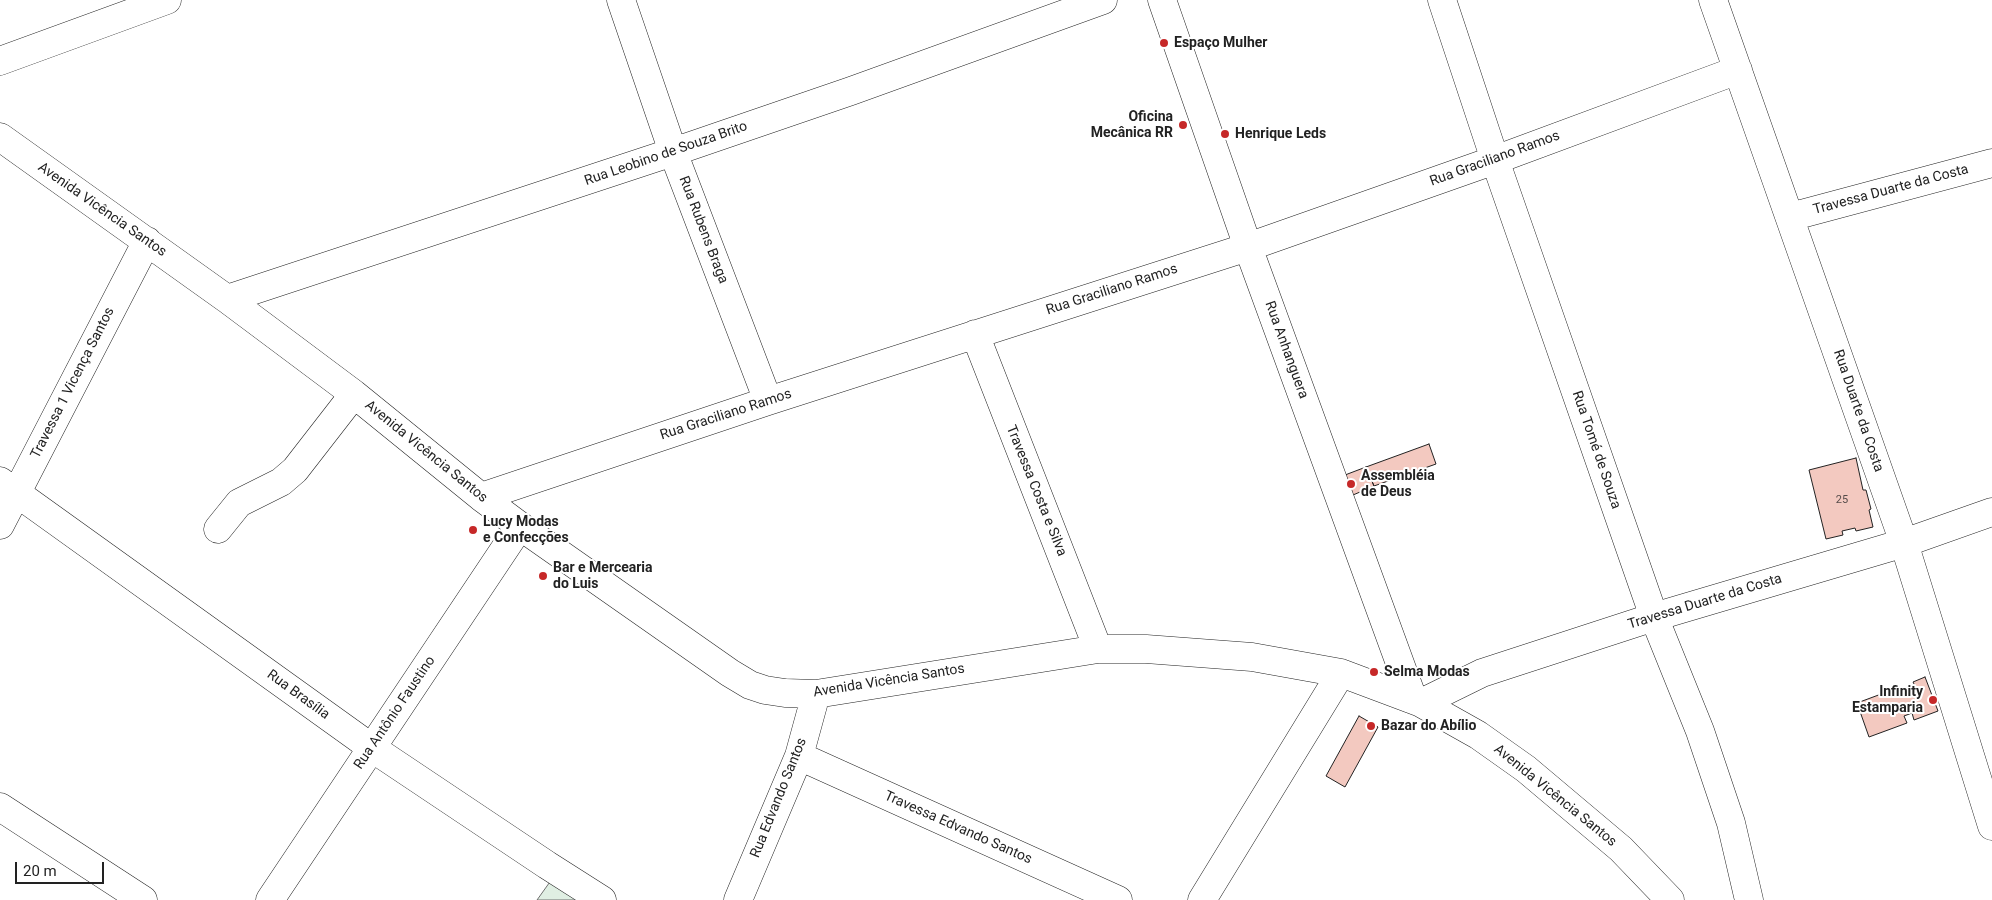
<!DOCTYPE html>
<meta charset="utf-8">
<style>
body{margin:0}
#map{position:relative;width:1992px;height:900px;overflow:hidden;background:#fff;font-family:Roboto,sans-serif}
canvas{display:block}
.scale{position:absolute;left:15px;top:862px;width:89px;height:22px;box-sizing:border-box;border:2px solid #222;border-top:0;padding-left:6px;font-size:15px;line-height:18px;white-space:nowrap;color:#222;-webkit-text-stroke:4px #fff;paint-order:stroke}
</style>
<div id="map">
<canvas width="1992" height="900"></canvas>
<div class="scale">20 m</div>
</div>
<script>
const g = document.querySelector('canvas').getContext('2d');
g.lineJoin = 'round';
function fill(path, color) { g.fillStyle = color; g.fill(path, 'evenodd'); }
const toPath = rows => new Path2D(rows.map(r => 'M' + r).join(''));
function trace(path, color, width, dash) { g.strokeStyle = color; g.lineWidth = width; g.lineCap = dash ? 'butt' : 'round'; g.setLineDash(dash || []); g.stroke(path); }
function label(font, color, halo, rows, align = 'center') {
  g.font = font + ' Roboto,sans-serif'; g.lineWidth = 4; g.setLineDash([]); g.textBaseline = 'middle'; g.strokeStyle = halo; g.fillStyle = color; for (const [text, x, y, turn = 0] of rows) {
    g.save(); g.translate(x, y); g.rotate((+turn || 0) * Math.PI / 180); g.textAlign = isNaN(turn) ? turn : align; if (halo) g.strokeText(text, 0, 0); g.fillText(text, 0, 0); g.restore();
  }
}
const green = toPath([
 [552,879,580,900,537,900,552,879]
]);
fill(green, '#e0efe3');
trace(green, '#6f6f6f', 1);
const building = toPath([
 [1429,444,1436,464,1374,486,1366,467,1429,444],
 [1856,458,1863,490,1866,490,1871,509,1869,510,1873,527,1856,531,1855,528,1842,531,1843,535,1826,539,1809,470,1856,458],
 [1366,467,1374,486,1353,495,1345,475,1366,467],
 [1925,677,1938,711,1914,720,1912,713,1904,716,1907,723,1869,737,1857,703,1900,687,1902,691,1915,686,1913,682,1925,677],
 [1359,716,1378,727,1345,787,1326,776,1359,716]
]);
fill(building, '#f3c9c0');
trace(building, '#222', 1);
const minor = toPath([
 [621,0,673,152,768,401],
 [1162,0,1248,247,1413,699],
 [1442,0,1495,160,1654,617,1700,731,1731,823,1749,900],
 [1713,0,1904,543,1992,826],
 [0,61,167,0],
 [0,137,227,299,354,394,481,497,520,526,730,673,750,685,765,690,785,693,816,694,1098,649,1146,649,1252,657,1341,673,1421,703,1478,735,1526,769,1621,849,1670,900],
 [1790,217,1992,163],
 [227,299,673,152,851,91,1103,0],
 [975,334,1098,649],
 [0,481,372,748,547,865,602,900],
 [481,497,768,401,1248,247,1495,160,1738,70],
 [0,525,147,241],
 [218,529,239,503,281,482,295,470,354,394],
 [1421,703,1482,673,1654,617,1904,543,1992,512],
 [799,756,1118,900],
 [0,807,143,900],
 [270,900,520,526],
 [738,900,799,756,816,694],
 [1202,900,1341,673]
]);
trace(minor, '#222', 29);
trace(minor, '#fff', 28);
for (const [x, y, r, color] of [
 [1164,43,5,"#c62828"],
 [1183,125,5,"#c62828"],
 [1225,134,5,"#c62828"],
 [1351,484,5,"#c62828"],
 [473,530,5,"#c62828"],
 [543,576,5,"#c62828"],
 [1374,672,5,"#c62828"],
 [1933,700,5,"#c62828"],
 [1371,726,5,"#c62828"]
]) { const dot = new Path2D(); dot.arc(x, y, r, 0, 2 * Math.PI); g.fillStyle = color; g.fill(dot); trace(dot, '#fff', 2); }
label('11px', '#564c4a', null, [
 ["25",1842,500]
]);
label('bold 14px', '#222', '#fff', [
 ["Espaço Mulher",1174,43],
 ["Oficina",1173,117,"right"],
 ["Mecânica RR",1173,133,"right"],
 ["Henrique Leds",1235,134],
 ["Assembléia",1361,476],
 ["de Deus",1361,492],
 ["Lucy Modas",483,522],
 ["e Confecções",483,538],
 ["Bar e Mercearia",553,568],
 ["do Luis",553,584],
 ["Selma Modas",1384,672],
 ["Infinity",1923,692,"right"],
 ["Estamparia",1923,708,"right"],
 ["Bazar do Abílio",1381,726]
], 'left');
label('14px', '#222', '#fff', [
 ["Rua Leobino de Souza Brito",666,154,-19],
 ["Rua Graciliano Ramos",1495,159,-20],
 ["Travessa Duarte da Costa",1891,190,-15],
 ["Avenida Vicência Santos",102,210,35],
 ["Rua Rubens Braga",703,230,69],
 ["Rua Graciliano Ramos",1112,290,-18],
 ["Rua Anhanguera",1286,350,70],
 ["Travessa 1 Vicença Santos",73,383,-63],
 ["Rua Duarte da Costa",1858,411,71],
 ["Rua Graciliano Ramos",726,415,-18],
 ["Rua Tomé de Souza",1596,450,71],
 ["Avenida Vicência Santos",426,452,39],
 ["Travessa Costa e Silva",1036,491,68],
 ["Travessa Duarte da Costa",1705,602,-17],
 ["Avenida Vicência Santos",889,681,-9],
 ["Rua Brasília",298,695,36],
 ["Rua Antônio Faustino",395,713,-56],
 ["Avenida Vicência Santos",1555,796,39],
 ["Rua Edvando Santos",779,798,-68],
 ["Travessa Edvando Santos",958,828,24]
]);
</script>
